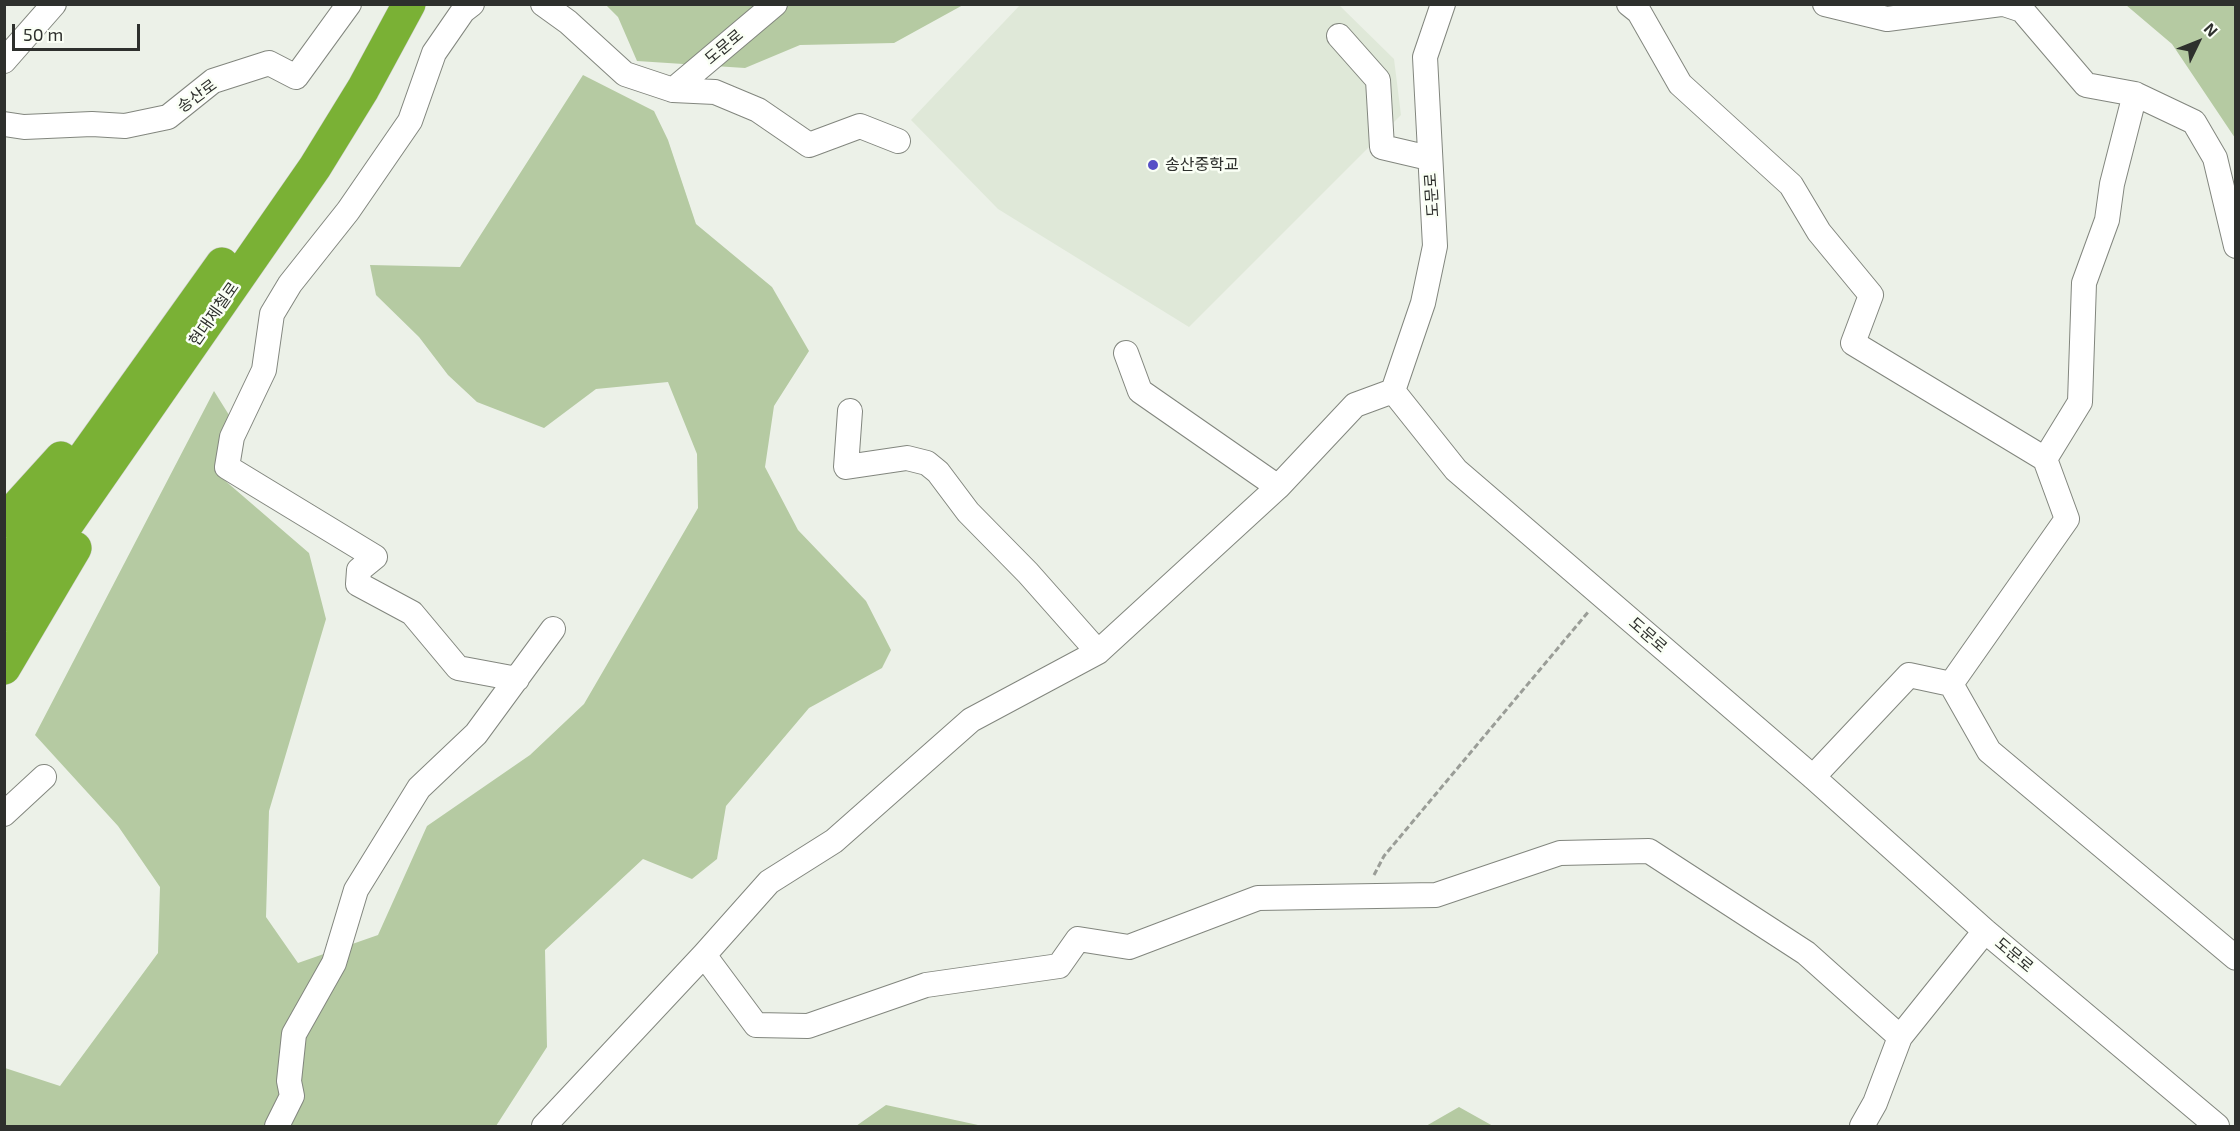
<!DOCTYPE html>
<meta charset="utf-8">
<style>
body{margin:0}
#map{position:relative;width:2240px;height:1131px;overflow:hidden;background:#ecf1e8;font-family:"Exo 2",sans-serif}
canvas{display:block}
.frame{position:absolute;inset:0;border:6px solid #2e302d;pointer-events:none}
.north{position:absolute;left:2168px;top:12px;width:60px;height:60px;-webkit-text-stroke:4px #fafff5;paint-order:stroke;rotate:47deg;font-size:16px;font-weight:700;line-height:24px;text-align:center;color:#2e302d}
.north::after{content:'';display:block;margin:auto;width:21px;height:27px;background:#2e302d;clip-path:polygon(50% 0,100% 100%,50% 72%,0 100%)}
.scale{position:absolute;left:12px;top:24px;width:128px;height:27px;box-sizing:border-box;border:3px solid #2e302d;border-top:0;padding-left:8px;font-size:18px;line-height:21px;white-space:nowrap;color:#2e302d;-webkit-text-stroke:4px #fafff5;paint-order:stroke}
</style>
<div id="map">
<canvas width="2240" height="1131"></canvas>
<div class="frame"></div>
<div class="north">N</div>
<div class="scale">50 m</div>
</div>
<script>
const g = document.querySelector('canvas').getContext('2d');
g.lineJoin = 'round';
function fill(path, color) { g.fillStyle = color; g.fill(path, 'evenodd'); }
const toPath = rows => new Path2D(rows.map(r => 'M' + r).join(''));
function trace(path, color, width, dash) { g.strokeStyle = color; g.lineWidth = width; g.lineCap = dash ? 'butt' : 'round'; g.setLineDash(dash || []); g.stroke(path); }
function label(font, color, halo, rows, align = 'center') {
  g.font = font + ' "Exo 2","Noto Sans KR",sans-serif'; g.lineWidth = 5; g.setLineDash([]); g.textBaseline = 'middle'; g.strokeStyle = halo; g.fillStyle = color; for (const [text, x, y, turn = 0] of rows) {
    g.save(); g.translate(x, y); g.rotate((+turn || 0) * Math.PI / 180); g.textAlign = isNaN(turn) ? turn : align; if (halo) g.strokeText(text, 0, 0); g.fillText(text, 0, 0); g.restore();
  }
}
fill(toPath([
 [1021,4,1339,5,1394,59,1401,115,1189,327,998,209,911,120]
]), '#dfe8d8');
fill(toPath([
 [606,5,963,5,894,43,800,45,745,68,637,61,618,17],
 [2126,5,2235,5,2235,138,2172,44],
 [583,75,654,111,668,140,696,224,772,287,809,351,774,406,765,467,798,530,866,601,891,650,882,668,809,708,726,806,717,859,692,879,643,859,545,950,547,1047,496,1126,5,1126,5,1068,60,1086,158,953,160,887,118,826,35,735,214,391,229,415,215,472,309,553,326,619,269,811,266,917,298,963,378,935,427,826,530,755,584,704,698,508,697,454,668,382,596,389,544,428,477,402,448,375,419,337,376,295,370,265,460,267],
 [886,1105,978,1125,983,1126,856,1126],
 [1459,1107,1493,1126,1426,1126]
]), '#b5caa2');
const minor = toPath([
 [472,4,463,11,434,53,410,121,348,211,290,284,272,314,264,370,232,437,227,467,375,557,359,570,358,584,412,613,458,668,517,679],
 [543,4,568,22,625,74,673,90,715,92,758,110,809,145,860,126,898,141],
 [1443,4,1425,57,1435,246,1423,303,1393,391,1456,470,1813,777,1985,931,2217,1126],
 [1629,4,1639,12,1680,84,1791,185,1819,232,1871,295,1853,343,2045,459],
 [1825,4,1887,19,2001,4],
 [2004,4,2022,10,2086,85,2135,94,2194,122,2215,158,2236,246],
 [1339,36,1378,80,1382,147,1429,158],
 [4,61,54,4],
 [673,90,775,4],
 [4,124,24,127,92,124,125,126,168,117,213,81,269,63,296,77,349,4],
 [850,411,846,467,907,458,927,463,938,472,968,512,1028,573,1098,652,971,720,834,841,769,882,704,955,756,1025,808,1026,926,985,1059,966,1078,939,1129,947,1258,898,1436,895,1560,853,1649,851,1806,953,1900,1037],
 [1278,487,1355,405,1393,391],
 [1098,652,1278,487,1140,391,1126,353],
 [1951,684,1989,751,2236,958],
 [1813,777,1909,675,1951,684,2067,519,2045,459,2080,402,2084,283,2107,220,2112,184,2135,94],
 [4,814,44,777],
 [277,1126,292,1096,289,1081,294,1034,334,963,356,890,419,788,476,734,553,629],
 [544,1126,704,955],
 [1862,1126,1875,1103,1900,1037,1985,931]
]);
const highway = toPath([
 [4,521,61,458],
 [4,569,222,264],
 [4,615,315,167,363,89,409,4],
 [4,668,75,548]
]);
trace(minor, '#82867e', 26);
trace(highway, '#cdcdcd', 34);
trace(toPath([
 [1374,875,1384,856,1589,611]
]), '#9a9d97', 3, [6, 3]);
trace(minor, '#fff', 24);
trace(highway, '#7ab135', 33);
for (const [x, y, r, color] of [
 [1153,165,6,"#564fc6"]
]) { const dot = new Path2D(); dot.arc(x, y, r, 0, 2 * Math.PI); g.fillStyle = color; g.fill(dot); trace(dot, '#fafff5', 2); }
label('16px', '#2e302d', '#fafff5', [
 ["도문로",724,47,-40],
 ["송산로",197,96,-36],
 ["도문로",1432,195,-94],
 ["현대제철로",214,314,-55],
 ["도문로",1648,635,41],
 ["도문로",2014,955,40]
]);
label('16px', '#2e302d', '#fafff5', [
 ["송산중학교",1165,165]
], 'left');
</script>
